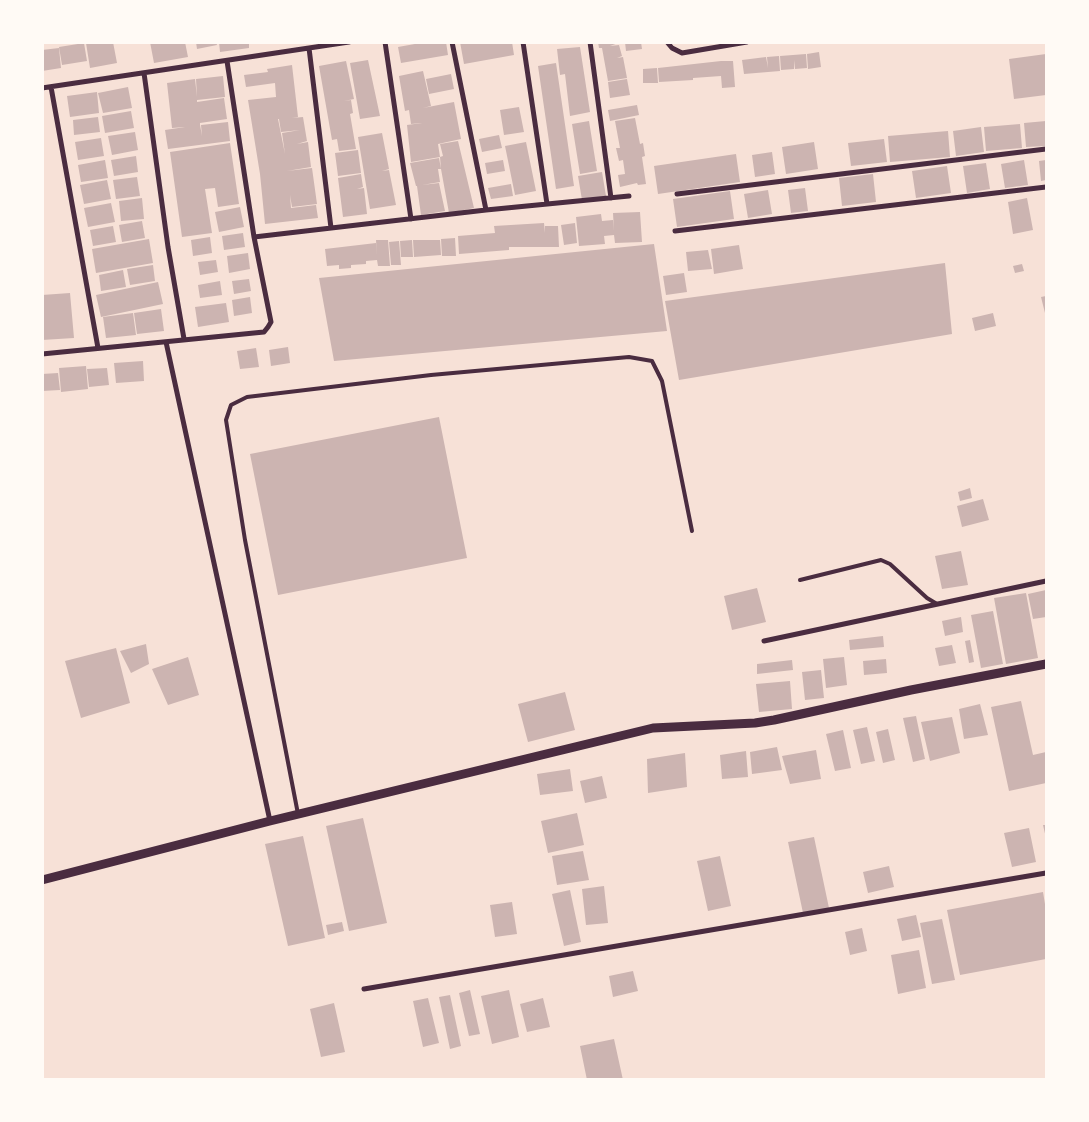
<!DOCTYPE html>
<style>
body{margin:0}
#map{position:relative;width:1089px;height:1122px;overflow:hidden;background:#f7e1d7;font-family:Barlow,sans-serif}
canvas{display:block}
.frame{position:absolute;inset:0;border:44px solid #fffaf5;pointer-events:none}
</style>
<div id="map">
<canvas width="1089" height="1122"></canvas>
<div class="frame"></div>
</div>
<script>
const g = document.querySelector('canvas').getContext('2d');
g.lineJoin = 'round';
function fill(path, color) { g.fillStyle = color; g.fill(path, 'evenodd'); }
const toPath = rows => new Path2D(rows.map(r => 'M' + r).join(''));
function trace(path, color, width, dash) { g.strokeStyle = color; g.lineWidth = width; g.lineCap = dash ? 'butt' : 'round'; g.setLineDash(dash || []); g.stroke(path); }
fill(toPath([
 [113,42,117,63,90,68,86,43],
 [150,42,185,42,188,57,154,63],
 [196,42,216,42,217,45,197,49],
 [219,42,249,42,249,48,220,52],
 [426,42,446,42,448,55,401,63,398,47],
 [460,42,512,42,514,55,464,64],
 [598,42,621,42,610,46,619,45,622,56,617,58,623,57,627,78,608,81,602,48,599,48],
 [625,42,641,42,642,49,626,51],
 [84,43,87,61,62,65,59,47],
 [580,47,590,112,570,116,565,74,560,75,557,49],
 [59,48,61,68,42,71,42,50],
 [819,52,821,67,808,69,807,54],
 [806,54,807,68,795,69,794,60,794,69,781,70,780,56],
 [1046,54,1046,95,1014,99,1009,59],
 [779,56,780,71,744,74,742,60,766,57,768,68,767,57],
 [368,60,380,116,360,119,350,63],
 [346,61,354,99,344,101,351,100,353,113,350,114,356,149,339,151,337,139,332,140,319,66],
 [721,61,733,61,735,87,722,88,721,76,693,78,693,71,693,80,659,82,658,68],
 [556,63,574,186,556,189,538,66],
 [292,65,298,117,292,118,303,117,307,141,297,144,308,142,311,167,287,171,312,168,317,204,292,207,290,195,291,208,316,205,318,218,265,224,260,174,248,100,276,97,275,83,246,87,244,75,268,72,267,69],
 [278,119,279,119,281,132,300,130,282,133,285,154],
 [657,68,658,83,643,83,643,69],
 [423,71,431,106,423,108,454,102,461,139,438,144,440,157,411,162,407,125,422,123,411,124,409,110,405,111,399,76],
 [451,74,454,89,429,94,426,79],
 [223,76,225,97,197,100,197,102,224,98,227,119,200,123,200,125,202,136,201,125,228,122,230,141,168,149,165,130,185,127,172,128,167,83,195,79,197,97,196,79],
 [627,79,630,95,610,98,608,82],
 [128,87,132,108,103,113,98,93],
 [97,92,99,113,70,117,67,96],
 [637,105,639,115,610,121,608,110],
 [519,107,524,132,504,135,500,110],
 [131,111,134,128,105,133,102,116],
 [98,117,100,132,74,135,73,120],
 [635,118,640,144,643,143,645,156,642,157,646,184,638,185,637,183,620,187,618,175,625,174,623,160,619,161,616,148,620,148,615,121],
 [589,121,597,171,580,174,572,124],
 [1046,121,1046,146,1026,147,1024,123],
 [1020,124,1022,148,986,151,984,127],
 [981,127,984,152,956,156,953,131],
 [948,131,950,157,890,162,888,136],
 [135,132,138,150,112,155,108,136],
 [382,133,389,169,382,171,389,170,396,205,370,209,358,137],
 [499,135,502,148,482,152,479,139],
 [101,138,104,156,78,160,75,142],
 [884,139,887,162,851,166,848,143],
 [458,141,474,208,449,213,441,169,440,157,443,156,440,144],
 [526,142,536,191,515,195,505,146],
 [814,142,818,169,786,174,782,147],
 [230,143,239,204,218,207,215,188,205,189,212,233,182,237,170,152],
 [358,150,361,173,338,176,335,153],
 [772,152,775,174,755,177,752,155],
 [736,154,740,182,658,194,654,166],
 [136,156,138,172,114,176,111,160],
 [439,158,441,169,438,169,440,182,422,185,439,183,445,211,421,215,417,186,416,186,410,163],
 [105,160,108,178,81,182,78,165],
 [503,160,505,171,487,174,485,163],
 [1024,160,1028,185,1005,188,1001,164],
 [1046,160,1046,180,1041,181,1039,161],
 [986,163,990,189,967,193,963,166],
 [947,166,951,193,916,198,912,171],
 [602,172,606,196,582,200,578,176],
 [361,174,363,187,357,189,364,188,367,214,343,217,338,178],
 [873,174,876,202,842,206,839,178],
 [137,177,140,196,116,199,113,180],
 [107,180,111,199,84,204,80,185],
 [511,184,513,196,491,199,488,188],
 [805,188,808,211,791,213,788,190],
 [768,190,772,214,748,218,744,194],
 [730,191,734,219,677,227,673,199],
 [142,198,144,219,121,221,119,201],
 [1027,198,1033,230,1013,234,1008,202],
 [111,203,115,222,88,227,84,208],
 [240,207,244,227,219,232,215,212],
 [640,212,642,242,615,243,614,235,604,236,605,244,579,246,576,217,601,214,602,221,613,220,614,231,613,213],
 [142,221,145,238,122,242,119,225],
 [544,223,545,233,545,226,558,226,559,247,509,247,509,250,459,254,458,236,495,233,494,226],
 [575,223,577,243,564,245,561,225],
 [113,226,116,242,93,246,90,230],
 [243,233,245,247,224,250,222,236],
 [210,237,212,253,193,256,191,240],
 [455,238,456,256,442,256,441,239],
 [149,239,153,263,96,273,92,249],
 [376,240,388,240,390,266,378,266,377,260,366,261,366,264,351,265,351,268,339,269,339,265,327,266,325,249,376,243,377,256],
 [412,240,413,257,401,257,400,241],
 [413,240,440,240,441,255,414,257],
 [399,241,401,265,391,265,389,242],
 [654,244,667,331,334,361,319,278],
 [739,245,743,269,714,274,711,249],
 [708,250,712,269,688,271,686,252],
 [248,253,250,269,229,273,227,256],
 [216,260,218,272,200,275,198,262],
 [945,263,952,334,679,380,665,301],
 [1022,264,1024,271,1015,273,1013,266],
 [153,265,155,281,130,285,127,269],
 [123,270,126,287,101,291,99,275],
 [684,273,687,292,666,295,663,276],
 [249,279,251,291,234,294,232,281],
 [220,281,222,295,200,298,198,285],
 [158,282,163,304,101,317,96,295],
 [70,293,74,338,42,340,42,295],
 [1046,296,1046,317,1041,297],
 [250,297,252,313,234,316,232,300],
 [226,303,229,322,198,327,195,307],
 [161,309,164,331,137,334,134,313],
 [133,313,136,335,106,338,103,317],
 [993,313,996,326,975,331,972,318],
 [288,347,290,363,271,366,269,350],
 [256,348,259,367,240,369,237,351],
 [143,361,144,381,116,383,114,363],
 [86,366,88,389,61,392,59,368],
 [107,368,109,385,89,387,87,369],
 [58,373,60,390,42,391,42,374],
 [439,417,467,558,278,595,250,454],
 [970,488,972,498,960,501,958,492],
 [983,499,989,520,962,527,957,506],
 [961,551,968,585,942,589,935,556],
 [757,588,766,622,732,630,724,596],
 [1046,590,1046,617,1033,619,1028,594],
 [1026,593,1038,658,1006,664,994,598],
 [993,611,1003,664,981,668,971,615],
 [961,617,963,632,945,636,942,621],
 [883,636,884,647,850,650,849,640],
 [970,640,974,662,969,663,965,641],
 [146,644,149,664,131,673,120,651],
 [952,645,956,663,939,666,935,648],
 [116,648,130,703,81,718,65,661],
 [188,657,199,695,168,705,152,669],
 [844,657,847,685,826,688,823,659],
 [886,659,887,673,864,675,863,661],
 [792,660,793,670,757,674,757,664],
 [821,670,824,698,805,700,802,672],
 [790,681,792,709,759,712,756,684],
 [565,692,575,730,528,742,518,704],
 [1021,701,1033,755,1046,752,1046,783,1009,791,991,707],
 [980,704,988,735,964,739,959,709],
 [916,716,925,759,913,762,903,718],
 [952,717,960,753,930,761,921,722],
 [867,727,875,761,861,764,853,730],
 [888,729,895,760,883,763,876,732],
 [843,730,851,768,835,771,826,734],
 [777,747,782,770,752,774,750,752],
 [816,750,821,779,790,784,782,756],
 [746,751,748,777,722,779,720,755],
 [685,753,687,787,648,793,647,759],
 [570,769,573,791,540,795,537,774],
 [602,776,607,798,585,803,580,781],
 [577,813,584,845,548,853,541,821],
 [363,818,387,923,349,931,326,826],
 [1043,825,1046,825,1046,838],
 [1029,828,1036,862,1012,867,1004,833],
 [303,836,325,938,288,946,265,844],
 [814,837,829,908,803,913,788,842],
 [583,851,589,880,557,885,552,856],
 [720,856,731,906,708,911,697,861],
 [889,866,894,887,868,893,863,872],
 [604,886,608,923,586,925,582,889],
 [570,890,581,942,564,946,552,894],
 [1043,892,1046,910,1046,959,960,975,947,910],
 [512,902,517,934,495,937,490,905],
 [916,915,921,937,902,941,897,919],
 [942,919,955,980,932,984,920,923],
 [342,922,344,931,328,935,326,925],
 [862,928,867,951,850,955,845,932],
 [919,950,926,988,898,994,891,955],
 [633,971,638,991,613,997,609,976],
 [470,990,480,1034,469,1036,459,993],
 [509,990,519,1037,492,1044,481,996],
 [450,995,461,1046,450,1049,439,997],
 [428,998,439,1043,423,1047,413,1001],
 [543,998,550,1027,527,1032,520,1004],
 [334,1003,345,1052,321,1057,310,1009],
 [614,1039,623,1080,587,1080,580,1046]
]), '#ccb4b1');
trace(toPath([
 [800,580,881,560,890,564,927,598,937,604],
 [298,814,245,540,226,420,231,405,247,397,431,375,629,357,652,361,662,381,692,531]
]), '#4a2c40', 4);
trace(toPath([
 [385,42,411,219],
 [452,42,486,210],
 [523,42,547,204],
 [590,42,611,198],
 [667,42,672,48,682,53,747,42],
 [309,48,331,228],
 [144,73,168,247,184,339],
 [51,87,98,348],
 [42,88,349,42],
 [677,194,1046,149],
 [675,231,1046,187],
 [254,237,486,210,629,196],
 [166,342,270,821],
 [42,354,264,332,268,327,271,322,254,237,227,61],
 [764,641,1046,581],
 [364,989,1046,873]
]), '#4a2c40', 5);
trace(toPath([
 [42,880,270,821,653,728,755,723,774,720,911,690,1046,664]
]), '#4a2c40', 9);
</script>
